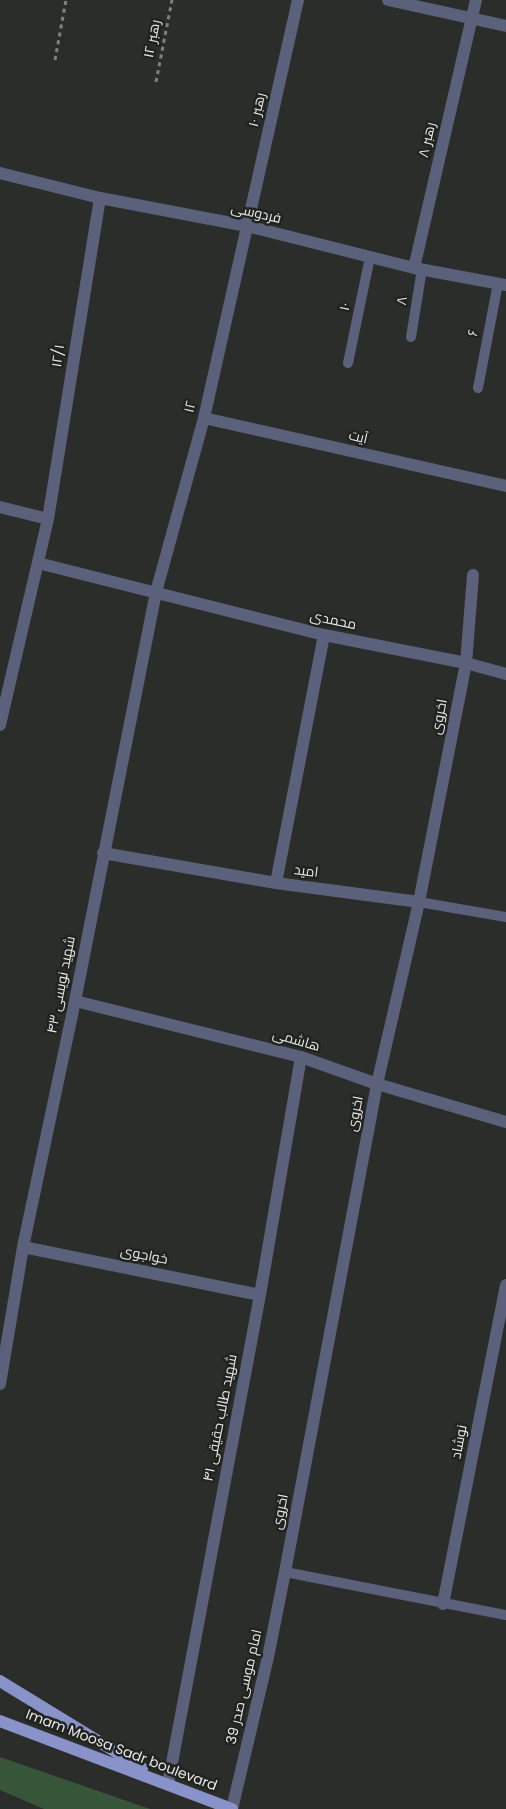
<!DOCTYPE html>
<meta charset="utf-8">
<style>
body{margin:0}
canvas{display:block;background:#2b2d2b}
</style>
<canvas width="506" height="1809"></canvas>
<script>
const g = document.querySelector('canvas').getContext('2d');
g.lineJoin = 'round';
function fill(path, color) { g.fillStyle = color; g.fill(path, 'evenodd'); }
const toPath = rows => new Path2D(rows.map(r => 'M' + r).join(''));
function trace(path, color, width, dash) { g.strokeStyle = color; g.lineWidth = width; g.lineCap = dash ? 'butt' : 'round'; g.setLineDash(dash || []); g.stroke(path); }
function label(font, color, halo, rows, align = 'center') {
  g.font = font + ' Poppins,Cairo,sans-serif'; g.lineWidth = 5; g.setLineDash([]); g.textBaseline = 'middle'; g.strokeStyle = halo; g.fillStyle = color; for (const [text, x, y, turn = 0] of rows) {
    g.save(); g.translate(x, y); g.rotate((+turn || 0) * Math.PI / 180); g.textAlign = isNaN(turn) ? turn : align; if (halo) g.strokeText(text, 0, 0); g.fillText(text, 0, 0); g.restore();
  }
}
fill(toPath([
 [0,1757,150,1809,44,1809,0,1790]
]), '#375538');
trace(toPath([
 [55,60,66,0],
 [156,82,172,0]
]), '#7f807f', 3, [4, 4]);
trace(toPath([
 [411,337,422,269],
 [348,363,370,257],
 [478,388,498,283],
 [419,902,506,917],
 [285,1572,506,1615]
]), '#5b607b', 10);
trace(toPath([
 [388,0,506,26],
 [0,173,100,198,247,226,414,268,506,285],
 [414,268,476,0],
 [204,418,506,486],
 [0,507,48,519],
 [38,563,324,635,466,663,506,674],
 [0,725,48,519,100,198],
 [103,853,276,883,419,902],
 [276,883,324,635],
 [75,1001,301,1057,377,1084,506,1122],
 [23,1247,260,1295],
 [0,1384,23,1247,75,1001,156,592,204,418,298,0],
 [443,1604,506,1285],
 [168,1784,260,1295,301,1057],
 [232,1809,268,1657,285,1572,377,1084,419,902,466,663,473,575]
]), '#5b607b', 12);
trace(toPath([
 [0,1681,142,1768],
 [0,1721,232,1809]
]), '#8992c9', 12);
label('14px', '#e6e7e6', '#212321', [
 ["رهبر ۱۲",153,39,-79],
 ["رهبر ۱۰",258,110,-77],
 ["رهبر ۸",428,140,-77],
 ["فردوسی",256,214,13],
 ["۸",403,301,-81],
 ["۱۰",346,307,-78],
 ["۶",474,333,-79],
 ["۱۲/۱",59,356,-81],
 ["۱۲",191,407,-77],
 ["آیت",358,438,13],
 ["محمدی",333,621,12],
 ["اخروی",440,717,-79],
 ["امید",306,872,7],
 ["۴۳ شهید نویسی",62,985,-79],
 ["هاشمی",296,1041,16],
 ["اخروی",356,1114,-79],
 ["خواجوی",144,1256,11],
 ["۴۱ شهید طالب حقیقی",221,1418,-79],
 ["نوشاد",460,1442,-79],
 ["اخروی",281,1512,-79],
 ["امام موسی صدر 39",245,1687,-77],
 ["Imam Moosa Sadr boulevard",121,1751,21]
]);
</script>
